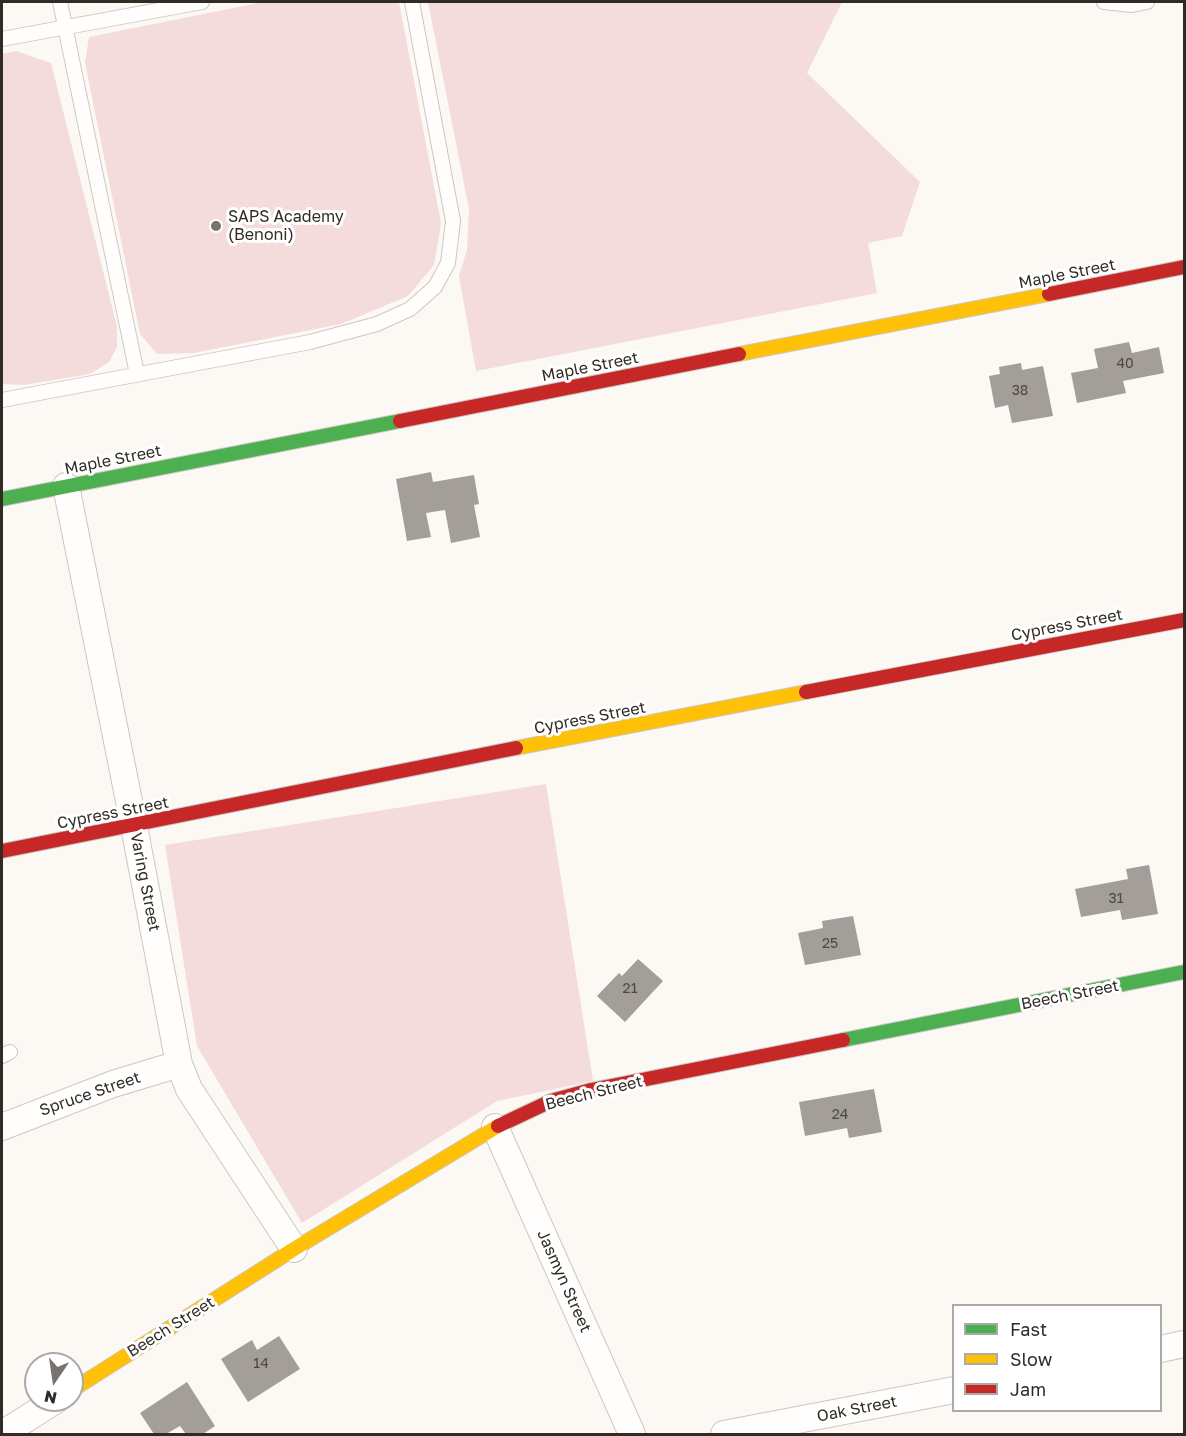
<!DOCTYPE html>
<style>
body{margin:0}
#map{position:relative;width:1186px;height:1436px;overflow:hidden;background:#fcf8f4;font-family:"Golos Text",sans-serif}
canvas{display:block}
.frame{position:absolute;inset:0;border:3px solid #302b24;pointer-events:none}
.legend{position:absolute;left:952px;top:1304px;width:210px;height:108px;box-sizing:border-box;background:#fff;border:2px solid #acaaa7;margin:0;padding:8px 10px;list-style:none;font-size:18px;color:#302b24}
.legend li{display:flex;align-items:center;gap:12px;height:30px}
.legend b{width:30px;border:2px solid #acaaa7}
.north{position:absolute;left:24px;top:1352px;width:60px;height:60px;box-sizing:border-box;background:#fff;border:2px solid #acaaa7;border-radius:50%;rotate:193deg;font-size:16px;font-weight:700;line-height:24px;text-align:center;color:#302b24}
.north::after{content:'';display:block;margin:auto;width:21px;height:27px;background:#77736d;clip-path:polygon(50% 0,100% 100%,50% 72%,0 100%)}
</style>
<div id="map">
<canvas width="1186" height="1436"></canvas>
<div class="frame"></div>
<ul class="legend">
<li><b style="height:8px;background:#4caf50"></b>Fast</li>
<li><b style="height:8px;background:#ffc107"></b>Slow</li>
<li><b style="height:8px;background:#c62828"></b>Jam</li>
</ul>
<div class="north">N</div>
</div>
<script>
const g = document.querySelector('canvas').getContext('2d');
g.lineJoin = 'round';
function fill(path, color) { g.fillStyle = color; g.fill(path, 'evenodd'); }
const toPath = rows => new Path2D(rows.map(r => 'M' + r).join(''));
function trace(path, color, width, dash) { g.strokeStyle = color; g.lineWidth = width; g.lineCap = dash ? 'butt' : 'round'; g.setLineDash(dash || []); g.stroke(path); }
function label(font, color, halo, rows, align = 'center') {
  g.font = font + ' "Golos Text",sans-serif'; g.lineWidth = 6; g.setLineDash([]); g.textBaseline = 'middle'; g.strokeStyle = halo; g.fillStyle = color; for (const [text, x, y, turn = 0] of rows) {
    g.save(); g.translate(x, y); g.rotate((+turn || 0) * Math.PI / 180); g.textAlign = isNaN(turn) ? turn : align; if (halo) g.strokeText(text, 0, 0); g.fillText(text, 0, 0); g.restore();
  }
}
fill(toPath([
 [263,2,399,2,441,223,434,265,408,296,341,324,194,353,157,354,140,334,85,63,89,37],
 [428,2,842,2,807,73,920,182,902,236,868,243,877,293,476,371,459,276,467,250,469,209],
 [16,51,51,63,117,327,117,347,109,362,90,374,24,385,2,384,2,54],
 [546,784,593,1081,497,1101,302,1223,197,1046,165,845]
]), '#f3dcdb');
fill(toPath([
 [1129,342,1132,353,1159,347,1164,373,1123,381,1126,393,1077,403,1071,373,1098,368,1094,349],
 [1021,363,1022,370,1043,366,1053,416,1012,423,1008,405,995,408,989,376,1000,374,999,367],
 [431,472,433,482,474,475,479,504,474,505,480,537,451,543,445,510,426,513,431,537,407,541,396,479],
 [1149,865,1158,914,1122,920,1120,910,1081,917,1075,889,1128,879,1126,869],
 [853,916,861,955,805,965,798,933,823,928,822,921],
 [638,959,663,981,625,1022,597,996,619,973,622,976],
 [874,1089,882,1132,849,1138,847,1128,805,1136,799,1102],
 [279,1336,300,1369,248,1402,221,1359,252,1340,257,1350],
 [187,1382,215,1426,203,1434,186,1434,180,1426,166,1434,154,1434,140,1413]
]), '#a39e9a');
const lane = toPath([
 [60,2,137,374],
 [1104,2,1132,5,1147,2],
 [2,39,202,2],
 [2,400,310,342,377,324,410,309,435,287,448,263,453,221,412,2],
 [2,1056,10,1052]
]);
const street = toPath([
 [66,486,134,826,179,1064,189,1089,294,1249],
 [2,1127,113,1084,179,1064],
 [495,1127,632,1434],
 [1160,1349,1184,1344],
 [2,1434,56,1400],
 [724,1434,954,1390]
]);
const fast = toPath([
 [2,499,400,421],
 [843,1040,1184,972]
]);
const slow = toPath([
 [739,354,1049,294],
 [516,748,806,692],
 [72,1390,294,1249,498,1126]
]);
const jam = toPath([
 [1049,294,1184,267],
 [400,421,739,354],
 [806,692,1184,620],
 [2,851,516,748],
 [498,1126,551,1101,591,1090,843,1040]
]);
trace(lane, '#ccc7c2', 16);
trace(street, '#ccc7c2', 28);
trace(fast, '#ccc7c2', 16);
trace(slow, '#ccc7c2', 16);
trace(jam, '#ccc7c2', 16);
trace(lane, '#fffefd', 14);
trace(street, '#fffefd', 26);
trace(fast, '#4caf50', 14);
trace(slow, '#ffc107', 14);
trace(jam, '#c62828', 14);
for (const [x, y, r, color] of [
 [216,226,6,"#77736d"]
]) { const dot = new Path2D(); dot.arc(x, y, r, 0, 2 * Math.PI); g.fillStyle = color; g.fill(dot); trace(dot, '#fff', 2); }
label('14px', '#4d4842', null, [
 ["40",1125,364],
 ["38",1020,391],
 ["31",1116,899],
 ["25",830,944],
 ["21",630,989],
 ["24",840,1115],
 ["14",261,1364]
]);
label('16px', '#302b24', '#fff', [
 ["SAPS Academy",228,217],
 ["(Benoni)",228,235]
], 'left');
label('16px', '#302b24', '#fff', [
 ["Maple Street",1067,274,-11],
 ["Maple Street",590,367,-11],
 ["Maple Street",113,460,-11],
 ["Cypress Street",1067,625,-11],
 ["Cypress Street",590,718,-11],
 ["Cypress Street",113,813,-11],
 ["Varing Street",145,882,79],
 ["Beech Street",1070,995,-11],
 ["Beech Street",594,1093,-14],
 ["Spruce Street",90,1094,-19],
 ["Jasmyn Street",564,1281,66],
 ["Beech Street",171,1327,-32],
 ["Oak Street",857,1409,-11]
]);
</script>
